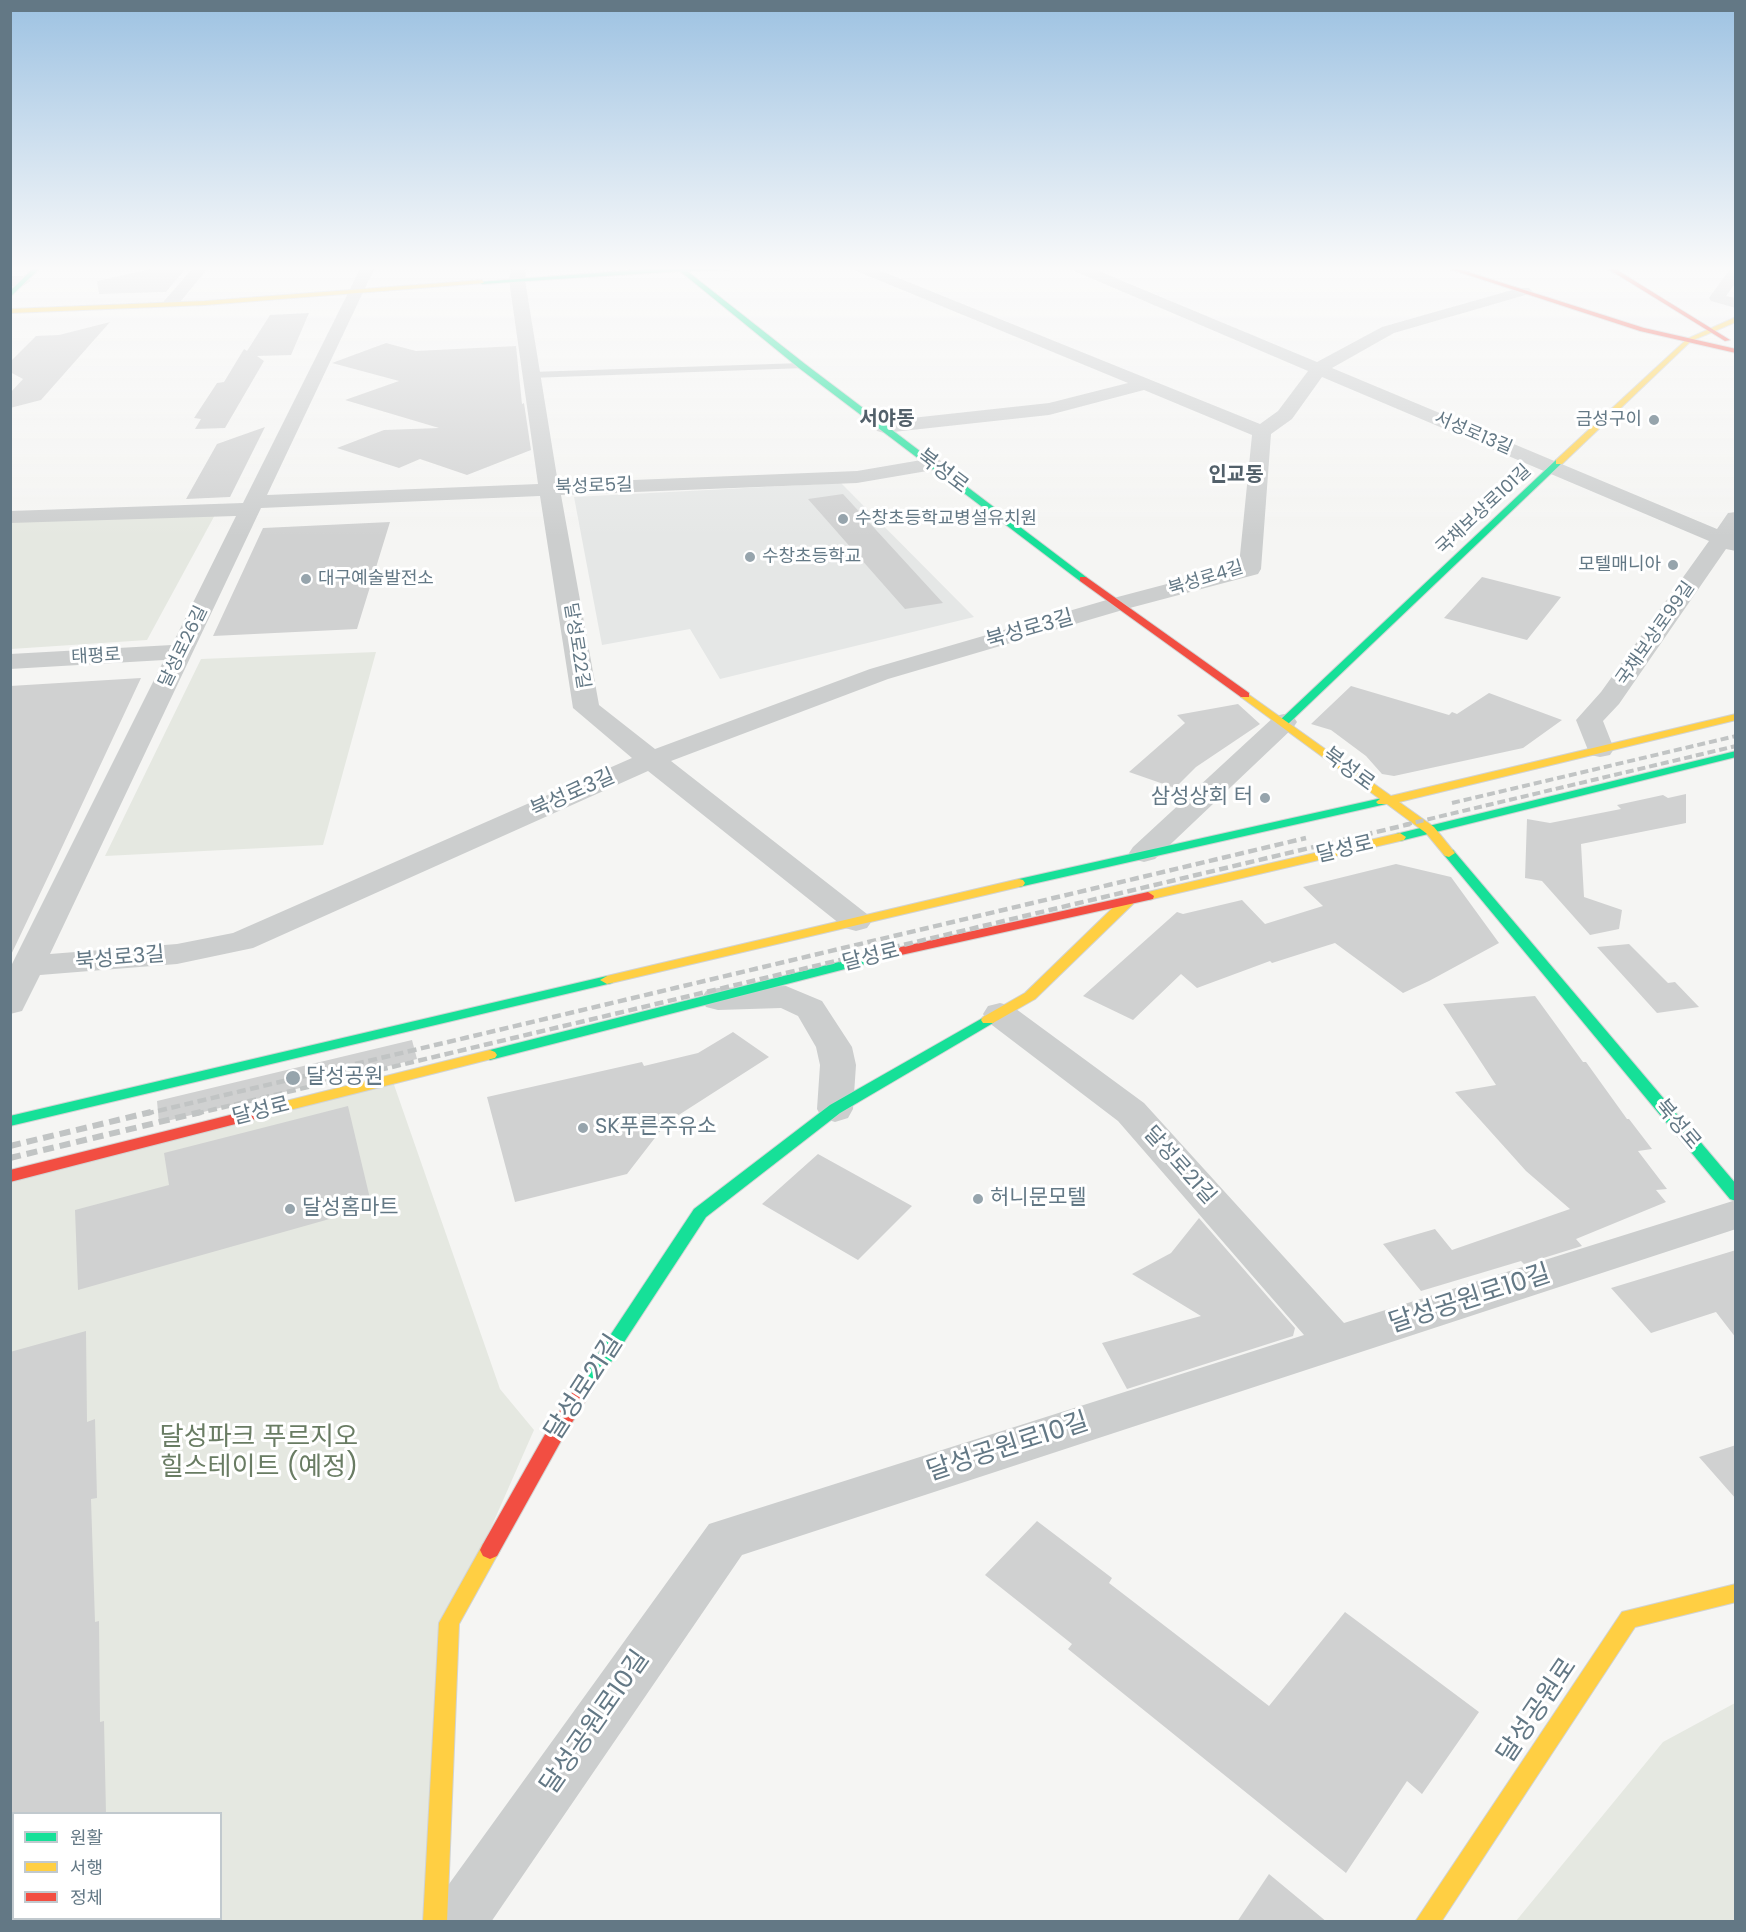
<!DOCTYPE html>
<meta charset="utf-8">
<style>
body{margin:0}
#map{position:relative;width:1746px;height:1932px;overflow:hidden;background:#f5f5f3;font-family:Poppins,"Noto Sans KR",sans-serif}
canvas{display:block}
.frame{position:absolute;inset:0;border:12px solid #637885;pointer-events:none}
.legend{position:absolute;left:12px;top:1812px;width:210px;height:108px;box-sizing:border-box;background:#fff;border:2px solid #c1c9ce;margin:0;padding:8px 10px;list-style:none;font-size:18px;color:#637885}
.legend li{display:flex;align-items:center;gap:12px;height:30px}
.legend b{width:30px;border:2px solid #c1c9ce}
</style>
<div id="map">
<canvas width="1746" height="1932"></canvas>
<div class="frame"></div>
<ul class="legend">
<li><b style="height:8px;background:#16e098"></b>원활</li>
<li><b style="height:8px;background:#ffcf43"></b>서행</li>
<li><b style="height:8px;background:#f24e42"></b>정체</li>
</ul>
</div>
<script>
const g = document.querySelector('canvas').getContext('2d');
g.lineJoin = 'round';
function fill(path, color) { g.fillStyle = color; g.fill(path, 'evenodd'); }
const toPath = rows => new Path2D(rows.map(r => 'M' + r).join(''));
function trace(path, color, width, dash) { g.strokeStyle = color; g.lineWidth = width; g.lineCap = dash ? 'butt' : 'round'; g.setLineDash(dash || []); g.stroke(path); }
function label(font, color, halo, rows, align = 'center') {
  g.font = font + ' Poppins,"Noto Sans KR",sans-serif'; g.lineWidth = 6; g.setLineDash([]); g.textBaseline = 'middle'; g.strokeStyle = halo; g.fillStyle = color; for (const [text, x, y, turn = 0] of rows) {
    g.save(); g.translate(x, y); g.rotate((+turn || 0) * Math.PI / 180); g.textAlign = isNaN(turn) ? turn : align; if (halo) g.strokeText(text, 0, 0); g.fillText(text, 0, 0); g.restore();
  }
}
fill(toPath([
 [841,483,974,617,720,679,690,629,602,645,574,497]
]), '#e5e7e6');
fill(toPath([
 [216,513,147,640,11,649,11,521],
 [376,652,323,845,105,856,201,659],
 [392,1079,500,1389,534,1430,449,1623,435,1921,11,1922,11,1176],
 [14,1814,220,1814,220,1918,14,1918],
 [1735,1703,1735,1921,1516,1921,1663,1742]
]), '#e5e8e1');
fill(toPath([
 [161,267,187,267,166,292,99,294,97,281],
 [309,313,291,355,257,356,264,361,225,428,195,429,201,419,194,418,217,383,224,382,244,349,247,351,270,315],
 [110,322,41,400,10,408,10,393,23,379,10,372,10,362,36,336,59,335],
 [386,343,416,351,516,346,522,404,524,403,531,450,467,475,420,459,399,468,337,448,384,430,439,428,345,400,399,381,332,363],
 [265,427,230,497,186,499,217,444],
 [843,494,943,603,905,609,808,499],
 [390,522,357,629,213,636,263,528],
 [1482,577,1561,597,1527,640,1444,618],
 [141,678,56,860,10,957,10,686],
 [1351,686,1449,715,1452,712,1457,714,1489,693,1562,720,1523,748,1394,776,1382,774,1366,756,1331,730,1311,724],
 [1238,704,1260,724,1196,767,1175,788,1129,772,1185,723,1177,715],
 [1686,794,1686,823,1581,844,1584,897,1622,910,1619,929,1590,935,1542,881,1525,878,1527,819,1550,823,1621,809,1617,805,1663,795,1668,798],
 [1396,864,1451,877,1499,943,1429,981,1403,993,1335,943,1272,963,1270,961,1197,988,1181,974,1133,1020,1083,996,1177,912,1183,914,1242,900,1265,924,1323,906,1303,887],
 [1629,944,1668,983,1675,982,1699,1007,1657,1013,1597,947],
 [1535,996,1583,1062,1586,1062,1627,1119,1629,1119,1652,1149,1638,1151,1667,1189,1656,1190,1666,1202,1576,1239,1582,1246,1524,1264,1521,1261,1421,1291,1383,1244,1435,1229,1452,1250,1570,1209,1526,1171,1455,1092,1496,1085,1443,1004],
 [733,1032,769,1057,660,1127,661,1130,627,1174,515,1202,487,1097,642,1062,644,1066,698,1053],
 [412,1040,417,1059,159,1123,157,1101],
 [348,1106,372,1207,78,1290,75,1210,169,1185,164,1153],
 [818,1154,912,1206,858,1260,762,1204],
 [1199,1218,1295,1328,1293,1336,1127,1389,1102,1343,1201,1316,1132,1274,1171,1253],
 [1736,1250,1736,1338,1716,1312,1651,1333,1611,1288],
 [86,1331,87,1422,95,1419,97,1498,91,1499,95,1622,99,1621,100,1722,104,1721,106,1814,10,1814,10,1352],
 [1736,1445,1736,1499,1699,1457],
 [1037,1521,1112,1578,1109,1583,1269,1706,1345,1612,1479,1712,1422,1794,1407,1781,1346,1873,1068,1649,1072,1644,985,1575],
 [1269,1874,1327,1922,1237,1922]
]), '#d0d1d1');
const fast = toPath([
 [35,267,41,267,10,297,10,291,35,267],
 [675,267,738,267,735,269,687,271,805,364,1086,577,1086,581,1080,581,799,368,680,271,482,284,479,282,675,267],
 [1556,460,1563,462,1288,724,1280,724,1280,720,1556,460],
 [1736,751,1736,757,1400,841,1394,837,1396,834,1736,751],
 [1382,798,1386,800,1388,802,1386,804,1019,887,1013,883,1019,879,1382,798],
 [1449,849,1453,850,1736,1184,1736,1201,1730,1199,1445,856,1443,853,1449,849],
 [883,951,890,955,888,958,490,1060,483,1055,490,1050,883,951],
 [607,976,614,980,612,983,10,1126,10,1116,607,976],
 [988,1015,995,1020,993,1023,840,1113,706,1217,590,1394,584,1396,578,1394,575,1389,578,1384,694,1209,830,1105,988,1015]
]);
const slow = toPath([
 [482,280,484,283,205,305,10,313,10,309,205,301,482,280],
 [1736,317,1736,322,1691,341,1562,464,1556,464,1556,460,1687,339,1736,317],
 [1245,692,1391,796,1736,714,1736,720,1399,802,1434,827,1455,853,1449,857,1445,856,1426,833,1387,804,1378,804,1376,802,1380,799,1241,697,1240,695,1245,692],
 [1400,833,1406,837,1404,840,1148,900,1142,896,1148,892,1400,833],
 [1019,879,1023,880,1025,883,1023,886,607,984,600,980,607,976,1019,879],
 [1128,897,1134,901,1133,904,1035,999,993,1023,983,1023,981,1020,983,1017,1025,993,1123,898,1128,897],
 [490,1050,495,1052,497,1055,495,1058,250,1120,245,1119,242,1115,245,1111,250,1110,490,1050],
 [490,1541,497,1544,500,1550,459,1624,447,1922,423,1922,439,1623,483,1544,490,1541],
 [1736,1584,1736,1602,1635,1627,1441,1922,1415,1922,1622,1612,1736,1584]
]);
const jam = toPath([
 [1444,267,1452,267,1644,328,1736,349,1736,353,1640,331,1444,267],
 [1605,267,1612,267,1730,340,1725,341,1605,267],
 [1080,577,1086,577,1249,693,1249,697,1241,697,1080,581,1080,577],
 [1148,892,1154,896,1153,899,883,959,876,955,883,951,1148,892],
 [250,1110,255,1111,258,1115,255,1119,10,1182,10,1170,250,1110],
 [584,1382,590,1384,593,1389,566,1432,497,1556,490,1559,483,1556,480,1550,483,1544,552,1422,578,1384,584,1382]
]);
trace(fast, '#d1d3d3', 2);
trace(slow, '#d1d3d3', 2);
trace(jam, '#d1d3d3', 2);
fill(toPath([
 [802,363,805,364,805,368,530,378,526,375,530,372,802,363]
]), '#cccece');
fill(toPath([
 [194,267,209,267,176,307,164,307,162,304,164,301,194,267],
 [361,267,375,267,267,495,538,484,509,280,512,267,526,267,525,280,558,483,857,471,933,458,940,460,943,464,940,468,933,470,857,483,561,495,599,705,655,749,870,669,1110,599,1239,565,1252,435,1144,390,1049,415,884,433,877,431,875,427,877,423,884,421,1049,403,1128,383,854,270,852,267,871,267,1260,424,1278,411,1308,371,1072,270,1070,267,1089,267,1317,362,1382,327,1519,288,1529,288,1532,291,1529,294,1394,333,1332,368,1717,529,1728,513,1736,512,1736,551,1726,549,1619,704,1603,721,1614,749,1610,755,1600,757,1590,755,1576,720,1601,692,1709,541,1322,377,1292,419,1271,434,1261,569,1258,574,1126,609,888,679,671,761,867,914,872,921,867,928,856,931,845,928,648,771,253,948,177,964,40,975,22,1011,10,1014,10,968,164,660,10,669,10,654,172,645,236,516,10,523,10,511,243,503,361,267],
 [540,496,573,708,632,758,233,933,177,944,50,954,261,508,540,496],
 [1736,267,1736,282,1726,296,1736,298,1736,308,1711,301,1709,298,1711,295,1731,268,1736,267],
 [10,276,23,276,31,281,23,286,10,286,10,276],
 [1284,714,1293,716,1297,722,1293,728,1155,859,1144,862,1133,859,1129,853,1133,847,1275,716,1284,714],
 [786,986,822,1001,852,1047,856,1065,853,1109,848,1118,835,1122,822,1118,817,1109,820,1065,816,1047,798,1016,781,1008,718,1010,706,1007,701,999,706,991,718,988,786,986],
 [1000,1003,1012,1006,1144,1103,1344,1323,1736,1200,1736,1229,742,1555,491,1922,427,1922,436,1902,709,1524,1304,1335,1118,1121,988,1022,983,1014,988,1006,1000,1003]
]), '#cccece');
fill(fast, '#16e098');
fill(slow, '#ffcf43');
fill(jam, '#f24e42');
trace(toPath([
 [1452,803,1736,736],
 [1404,825,1736,746]
]), '#c1c4c4', 4, [8, 4]);
trace(toPath([
 [145,1114,1306,838],
 [195,1114,1410,824]
]), '#c1c4c4', 4.5, [9, 4.5]);
trace(toPath([
 [10,1146,151,1112],
 [10,1158,201,1112]
]), '#c1c4c4', 6, [11, 6]);
const sky = g.createLinearGradient(0, 0, 0, 537);
sky.addColorStop(0, '#9dc2e2');
sky.addColorStop(0.5, '#fafafa');
sky.addColorStop(1, '#fafafa00');
g.fillStyle = sky;
g.fillRect(0, 0, 1746, 537);
for (const [x, y, r, color] of [
 [1654,420,6,"#96a4ac"],
 [843,519,6,"#96a4ac"],
 [750,557,6,"#96a4ac"],
 [1673,565,6,"#96a4ac"],
 [306,579,6,"#96a4ac"],
 [1265,798,6,"#96a4ac"],
 [293,1078,8,"#96a4ac"],
 [583,1128,6,"#96a4ac"],
 [978,1199,6,"#96a4ac"],
 [290,1209,6,"#96a4ac"]
]) { const dot = new Path2D(); dot.arc(x, y, r, 0, 2 * Math.PI); g.fillStyle = color; g.fill(dot); trace(dot, '#fff', 2); }
label('18px', '#637885', '#fff', [
 ["금성구이",1642,420,"right"],
 ["수창초등학교병설유치원",855,519],
 ["수창초등학교",762,557],
 ["모텔매니아",1661,565,"right"],
 ["대구예술발전소",318,579]
], 'left');
label('18px', '#637885', '#fff', [
 ["서성로13길",1473,434,23],
 ["북성로5길",594,487,-2],
 ["국채보상로101길",1484,510,-43],
 ["북성로4길",1206,579,-17],
 ["국채보상로99길",1656,634,-55],
 ["달성로22길",576,646,81],
 ["달성로26길",184,647,-64],
 ["태평로",96,657,-3]
]);
label('bold 20px', '#52606a', '#fff', [
 ["서야동",887,420],
 ["인교동",1236,476]
]);
label('21px', '#637885', '#fff', [
 ["북성로",942,472,37],
 ["북성로3길",1030,630,-16],
 ["북성로",1348,770,36],
 ["북성로3길",573,794,-24],
 ["달성로",1345,850,-13],
 ["달성로",871,958,-14],
 ["북성로3길",120,959,-5],
 ["달성로",261,1112,-14],
 ["북성로",1677,1125,50],
 ["달성로21길",1179,1166,48]
]);
label('21px', '#637885', '#fff', [
 ["삼성상회 터",1253,798,"right"],
 ["달성공원",306,1078],
 ["SK푸른주유소",595,1128],
 ["허니문모텔",990,1199],
 ["달성홈마트",302,1209]
], 'left');
label('26px', '#637885', '#fff', [
 ["달성공원로10길",1470,1300,-18],
 ["달성로21길",585,1388,-57],
 ["달성공원로10길",1008,1448,-18],
 ["달성공원로",1538,1711,-56],
 ["달성공원로10길",596,1723,-55]
]);
label('26px', '#697c63', '#fff', [
 ["달성파크 푸르지오",259,1438],
 ["힐스테이트 (예정)",259,1468]
]);
</script>
